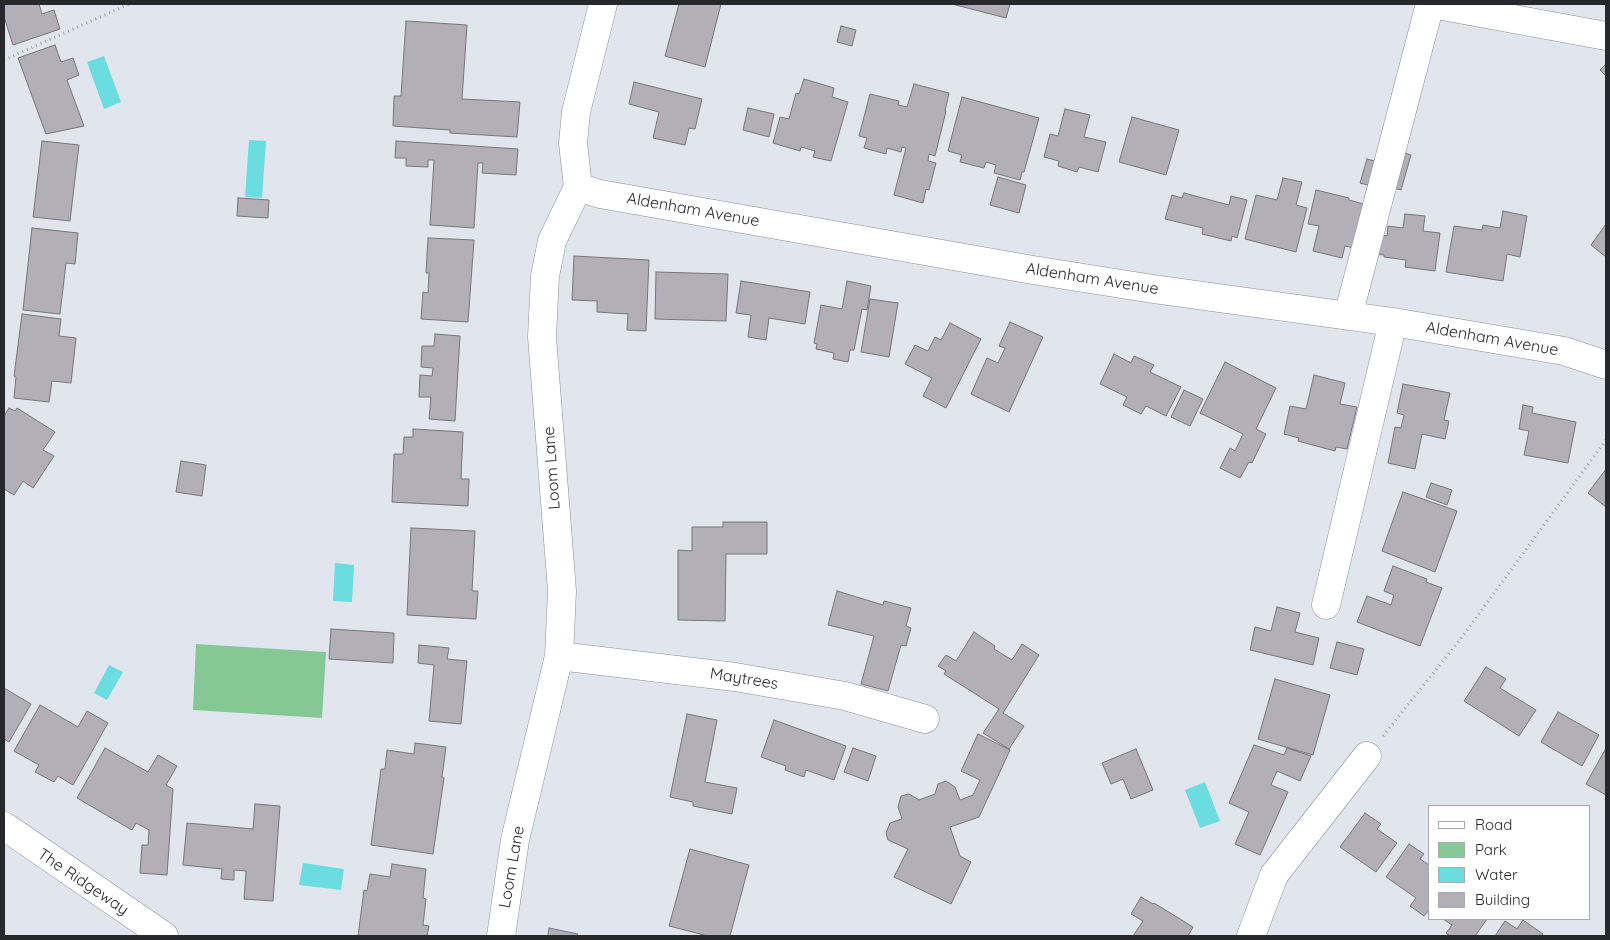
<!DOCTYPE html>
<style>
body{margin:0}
#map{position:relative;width:1610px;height:940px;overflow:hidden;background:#e1e6ee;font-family:Quicksand,sans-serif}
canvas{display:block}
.frame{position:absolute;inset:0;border:5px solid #26282b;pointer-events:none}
.legend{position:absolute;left:1428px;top:805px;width:162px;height:115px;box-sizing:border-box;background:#fff;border:1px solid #a8a9aa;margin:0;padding:6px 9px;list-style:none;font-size:15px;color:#26282b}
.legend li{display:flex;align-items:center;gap:10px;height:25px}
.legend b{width:25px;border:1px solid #a8a9aa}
</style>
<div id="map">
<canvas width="1610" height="940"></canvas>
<div class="frame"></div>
<ul class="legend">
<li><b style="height:6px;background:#fff"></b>Road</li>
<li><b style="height:14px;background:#86c796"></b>Park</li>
<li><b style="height:14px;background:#6bdde0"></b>Water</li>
<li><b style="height:14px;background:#b2afb8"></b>Building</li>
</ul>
</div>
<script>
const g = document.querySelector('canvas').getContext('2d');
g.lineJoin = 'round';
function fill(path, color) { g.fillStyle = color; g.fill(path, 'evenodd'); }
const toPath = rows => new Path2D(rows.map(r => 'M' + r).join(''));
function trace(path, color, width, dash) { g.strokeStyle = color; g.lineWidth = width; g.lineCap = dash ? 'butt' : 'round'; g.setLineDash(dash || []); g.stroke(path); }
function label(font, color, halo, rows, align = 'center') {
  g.font = font + ' Quicksand,sans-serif'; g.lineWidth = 5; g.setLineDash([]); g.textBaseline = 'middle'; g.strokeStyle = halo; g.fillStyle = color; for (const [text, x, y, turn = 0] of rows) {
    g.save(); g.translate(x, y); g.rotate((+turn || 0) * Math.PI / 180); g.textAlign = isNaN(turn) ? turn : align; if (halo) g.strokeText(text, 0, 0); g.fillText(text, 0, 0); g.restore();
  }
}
fill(toPath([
 [196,644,326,652,322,718,193,710]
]), '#86c796');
fill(toPath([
 [104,56,121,102,104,109,87,62],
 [249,140,266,141,262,198,245,197],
 [335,563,354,565,352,602,333,601],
 [109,665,123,672,107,700,94,693],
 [1205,782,1220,821,1200,828,1185,790],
 [303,863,344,869,341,890,299,885]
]), '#6bdde0');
const building = toPath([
 [4,4,39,4,42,14,54,10,60,29,13,45,4,17,4,4],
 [679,4,721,4,705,67,665,56,679,4],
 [952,4,1010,4,1006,18,952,4],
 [406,21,467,25,462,99,520,102,517,137,450,133,450,130,393,126,394,96,401,96,406,21],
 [841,26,856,30,852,46,837,42,841,26],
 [55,45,61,62,73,58,79,75,67,80,84,126,46,134,18,58,55,45],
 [1606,64,1606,76,1600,70,1606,64],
 [804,79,834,88,832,97,848,102,831,161,813,157,815,151,801,147,800,151,773,143,780,117,789,119,796,93,799,94,804,79],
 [634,82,702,99,695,129,689,128,685,145,653,138,659,112,629,104,634,82],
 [914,84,949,93,945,111,946,111,935,156,929,154,928,161,936,163,929,190,926,189,923,203,894,195,906,148,902,147,901,152,887,148,886,154,864,148,867,138,859,136,870,94,899,101,898,105,907,107,914,84],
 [962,97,1039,118,1024,172,1022,172,1020,180,994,173,996,165,986,162,984,168,960,162,962,155,948,151,962,97],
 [748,108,774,114,769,137,743,130,748,108],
 [1065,109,1090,115,1084,137,1106,142,1098,172,1079,167,1077,172,1058,166,1059,161,1044,157,1050,134,1058,136,1065,109],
 [1132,117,1179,130,1166,175,1119,162,1132,117],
 [42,141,79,145,70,221,33,217,42,141],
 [396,141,518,149,516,175,482,173,483,163,478,163,474,228,430,225,434,160,428,160,428,167,406,166,406,158,395,158,396,141],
 [1400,151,1411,155,1401,190,1390,187,1400,151],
 [1367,159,1382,163,1375,187,1360,183,1367,159],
 [998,177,1026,185,1019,213,990,205,998,177],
 [1283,178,1302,182,1296,205,1307,208,1296,252,1245,239,1256,195,1277,200,1283,178],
 [1316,190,1349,198,1349,200,1371,206,1354,248,1345,246,1342,258,1313,251,1319,226,1308,224,1316,190],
 [1184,193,1229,205,1231,196,1247,200,1237,238,1232,236,1231,241,1202,234,1203,228,1165,219,1172,195,1182,198,1184,193],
 [238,198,269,200,268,218,237,216,238,198],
 [1503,211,1527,216,1520,257,1507,254,1503,281,1446,272,1454,226,1482,230,1483,225,1500,228,1503,211],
 [1405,214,1425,216,1423,231,1440,233,1435,271,1405,267,1406,260,1384,257,1384,255,1376,254,1379,235,1387,236,1388,226,1403,228,1405,214],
 [1606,224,1606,257,1591,245,1606,224],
 [32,228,78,233,75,264,66,263,60,314,23,310,32,228],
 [428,238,474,240,468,322,421,319,423,292,428,293,429,273,426,273,428,238],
 [574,256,649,260,646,331,627,330,628,314,597,312,597,301,572,300,574,256],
 [656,272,728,274,726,321,655,319,656,272],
 [741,281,810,292,805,324,769,318,766,340,748,337,751,315,736,313,741,281],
 [847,281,871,286,867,310,862,309,854,350,850,350,848,362,833,359,834,353,816,349,817,344,814,343,821,305,842,309,847,281],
 [870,299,898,303,889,357,861,352,870,299],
 [22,314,61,319,59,336,76,338,71,383,52,381,49,402,14,398,16,377,14,376,22,314],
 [1010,322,1043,337,1009,412,971,394,987,358,998,363,1005,348,999,346,1010,322],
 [950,323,981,339,946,408,923,396,932,378,905,364,915,345,928,351,935,337,941,340,950,323],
 [435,334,460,336,455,421,429,419,431,397,419,397,420,375,432,376,433,368,421,367,422,346,434,346,435,334],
 [1114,354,1131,363,1134,356,1154,365,1150,372,1181,387,1166,416,1146,406,1141,414,1123,405,1127,397,1100,384,1114,354],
 [1225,362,1276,388,1256,429,1266,434,1252,463,1249,462,1240,478,1220,468,1230,448,1235,451,1243,434,1200,413,1225,362],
 [1314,375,1345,383,1340,404,1357,407,1347,449,1336,447,1335,451,1298,441,1299,438,1284,434,1290,406,1306,409,1314,375],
 [1403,384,1450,393,1444,420,1449,421,1445,439,1422,434,1415,469,1388,463,1395,427,1401,428,1404,415,1397,413,1403,384],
 [1184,390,1203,399,1190,426,1171,417,1184,390],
 [1523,405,1533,407,1532,413,1576,422,1568,463,1524,455,1529,431,1519,429,1523,405],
 [9,408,15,411,17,408,55,432,43,450,54,456,33,488,23,481,14,495,4,489,4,416,9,408],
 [413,429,463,432,461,479,469,479,468,506,392,502,394,454,403,454,404,437,413,437,413,429],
 [181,461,206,465,202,496,176,492,181,461],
 [1606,469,1606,507,1588,493,1606,469],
 [1431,483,1452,490,1447,505,1426,497,1431,483],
 [1403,492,1457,511,1435,572,1382,551,1403,492],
 [723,522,767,522,767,554,726,554,725,621,678,620,678,550,692,551,692,527,723,527,723,522],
 [411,528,475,531,472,591,478,591,476,619,407,615,411,528],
 [1393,566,1427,579,1426,582,1442,588,1420,646,1357,622,1367,596,1391,605,1394,595,1384,591,1393,566],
 [837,591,883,605,884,601,911,608,906,626,911,628,906,646,901,645,888,691,861,684,874,636,828,625,837,591],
 [1277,607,1300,613,1295,632,1319,638,1313,665,1250,650,1255,627,1271,631,1277,607],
 [331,629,394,633,393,663,329,659,331,629],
 [974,632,995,646,994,649,1012,660,1022,644,1039,655,1003,713,1024,726,1009,749,983,733,999,709,944,674,946,671,938,666,946,655,956,661,974,632],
 [1337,642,1364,649,1357,675,1330,668,1337,642],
 [419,645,449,648,447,659,467,661,461,724,429,721,434,665,418,663,419,645],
 [1486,667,1506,679,1500,688,1536,710,1519,736,1464,701,1486,667],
 [1275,679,1330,695,1313,755,1258,739,1275,679],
 [4,688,31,704,9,742,4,739,4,688],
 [40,705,78,727,87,711,108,723,73,785,58,776,54,782,35,772,39,765,14,751,40,705],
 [1558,712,1599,735,1582,766,1541,742,1558,712],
 [687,714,717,720,705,782,737,788,732,814,693,806,693,802,670,797,687,714],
 [774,720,846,746,834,780,806,770,804,777,785,770,786,766,761,757,774,720],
 [978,734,1010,750,979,817,950,827,960,856,971,862,951,904,894,877,908,849,888,840,886,833,890,823,902,819,898,807,901,796,909,794,919,800,935,794,938,784,946,781,955,787,960,800,973,795,980,780,961,771,978,734],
 [415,743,446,747,442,777,444,778,433,854,371,845,381,769,385,769,387,750,414,754,415,743],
 [1254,745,1284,755,1287,748,1311,756,1300,781,1277,771,1271,785,1288,792,1260,855,1235,844,1249,812,1229,803,1254,745],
 [105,748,148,772,158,755,177,766,166,785,173,789,167,875,140,873,142,845,148,845,149,830,136,823,132,830,77,798,105,748],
 [853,748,876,756,868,781,844,772,853,748],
 [1606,748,1606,795,1586,784,1606,748],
 [1136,749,1153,790,1131,799,1123,779,1111,784,1102,763,1136,749],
 [255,804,280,806,273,901,244,899,246,871,234,870,234,880,221,879,222,869,183,865,187,823,253,829,255,804],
 [1365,813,1381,824,1377,829,1397,843,1376,872,1340,847,1365,813],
 [1409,844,1424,854,1420,859,1429,865,1429,910,1424,916,1410,906,1416,898,1386,877,1409,844],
 [690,849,749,865,730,936,708,936,669,926,690,849],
 [392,864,426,869,423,898,426,899,423,925,429,926,427,936,358,936,364,890,367,891,370,874,390,877,392,864],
 [1141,897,1153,904,1154,903,1193,927,1188,936,1133,936,1143,921,1131,914,1141,897],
 [1443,919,1487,919,1475,936,1450,936,1446,933,1452,925,1443,919],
 [1523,920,1543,934,1542,936,1495,936,1505,921,1517,929,1523,920],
 [549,928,578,934,577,936,548,936,549,928]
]);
fill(building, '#b2afb8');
trace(building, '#77747c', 1);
const minor = toPath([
 [1432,4,1606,36],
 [578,187,600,194,1033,270,1153,289,1393,322,1564,351,1606,365],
 [1348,316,1430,4],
 [1326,605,1393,322],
 [559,656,735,677,845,696,925,719],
 [4,826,164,936],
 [501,936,515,840,559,656,562,591,542,337,545,276,552,241,578,187,573,143,576,112,603,4],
 [1251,936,1274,875,1367,756]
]);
trace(minor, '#898e95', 29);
trace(toPath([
 [4,60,129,4],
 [1383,736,1462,637,1606,440]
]), '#9b9fa5', 3, [1, 4]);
trace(minor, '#fff', 28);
label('16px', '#26282b', '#fff', [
 ["Aldenham Avenue",693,210,10],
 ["Aldenham Avenue",1092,279,9],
 ["Aldenham Avenue",1492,339,10],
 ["Loom Lane",552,468,-94],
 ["Maytrees",744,679,9],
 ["Loom Lane",512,867,-80],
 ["The Ridgeway",83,882,34]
]);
</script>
